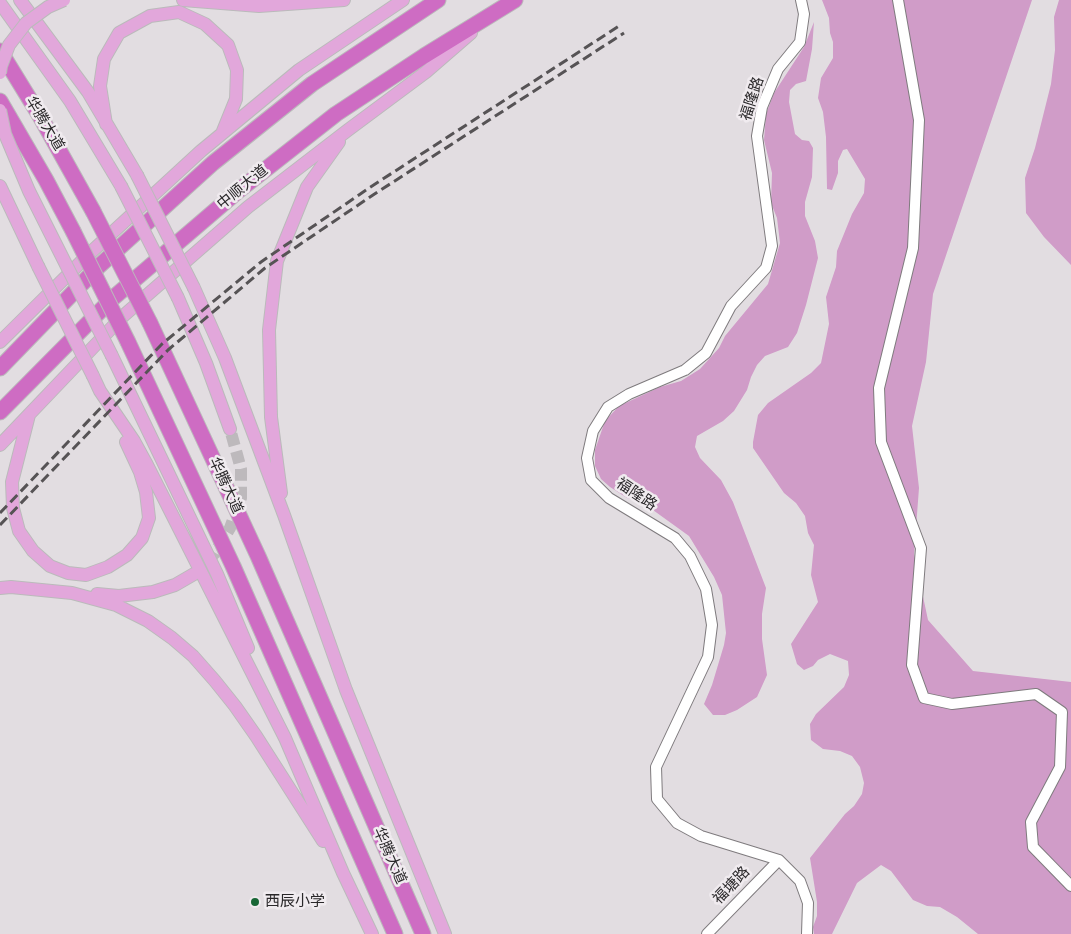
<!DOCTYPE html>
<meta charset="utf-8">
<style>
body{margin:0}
canvas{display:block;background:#e2dde1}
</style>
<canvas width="1071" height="934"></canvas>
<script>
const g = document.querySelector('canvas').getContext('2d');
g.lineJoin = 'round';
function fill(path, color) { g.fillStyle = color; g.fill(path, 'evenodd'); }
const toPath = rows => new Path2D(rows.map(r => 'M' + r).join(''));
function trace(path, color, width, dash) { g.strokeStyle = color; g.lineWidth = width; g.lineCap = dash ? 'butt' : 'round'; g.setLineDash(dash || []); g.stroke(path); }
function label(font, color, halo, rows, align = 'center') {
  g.font = font + ' Jost,"Noto Sans SC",sans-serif'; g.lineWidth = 5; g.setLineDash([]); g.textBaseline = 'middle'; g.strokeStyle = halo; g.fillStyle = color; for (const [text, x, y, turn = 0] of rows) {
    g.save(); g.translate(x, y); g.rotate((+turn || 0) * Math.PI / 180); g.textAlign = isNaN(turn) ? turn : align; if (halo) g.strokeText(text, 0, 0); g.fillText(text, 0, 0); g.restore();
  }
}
fill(toPath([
 [822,0,1032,0,933,294,926,362,912,426,919,488,914,554,928,620,973,671,1071,682,1071,934,978,934,957,917,940,907,927,906,913,900,891,871,881,865,857,883,832,934,814,934,813,927,817,916,817,902,810,858,845,814,854,806,862,794,864,783,860,767,852,756,840,751,823,749,811,740,810,724,816,714,844,687,849,675,848,661,830,654,818,660,813,666,804,670,797,664,791,644,818,602,811,575,814,545,808,533,805,516,796,503,784,493,753,448,753,442,758,415,768,403,811,373,821,363,829,324,826,297,836,267,837,251,852,214,864,193,865,179,847,149,843,150,838,161,838,173,832,190,827,189,826,137,823,112,818,98,821,78,833,58,833,42,830,33,829,18],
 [1059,0,1071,0,1071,265,1044,237,1026,213,1025,178,1035,148,1051,84,1055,50,1054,17],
 [814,22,812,49,806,81,796,84,790,90,789,102,795,134,802,140,809,141,813,148,812,177,805,202,805,216,815,241,818,258,806,305,797,333,788,347,765,356,757,365,751,377,747,390,734,411,723,421,697,436,695,447,700,458,721,480,733,502,766,588,762,614,762,639,767,675,757,697,737,710,725,715,713,715,704,704,712,685,724,645,726,633,722,595,714,577,689,536,646,505,627,498,610,487,601,479,595,466,595,450,605,421,619,406,660,387,681,381,700,369,719,348,725,336,768,284,780,243,777,218,771,203,772,173,764,140,766,114,774,93,804,47]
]), '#d09cc8');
trace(toPath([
 [194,574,215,553,230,528,241,498,241,469,230,429]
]), '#bdb9bc', 12, [12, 6]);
const minor = toPath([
 [801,0,804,14,800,42,778,69,762,107,757,136,772,246,766,268,731,306,706,353,685,370,629,394,608,407,593,431,587,458,591,480,609,498,675,538,690,556,706,589,712,625,708,657,656,767,657,799,677,823,701,836,779,860,800,881,808,903,807,934],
 [898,0,919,120,913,248,879,388,881,442,921,548,912,665,924,698,952,704,1036,694,1062,712,1060,767,1031,822,1033,847,1071,886],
 [707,934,779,860]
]);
const major = toPath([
 [20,0,88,92,137,175],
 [183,0,259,6,344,0],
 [0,3,70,101,121,186],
 [106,124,100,86,104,59,119,33,150,16,179,12,205,24,228,45,237,70,236,99,223,131],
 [0,186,38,266],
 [194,288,225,358,284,515,346,690,445,934],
 [178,298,206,363,230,429],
 [0,342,89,254,201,151,299,70,403,0],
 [112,356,217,574,248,648],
 [93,376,100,391,134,441,146,463,285,738,343,873,372,934],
 [29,415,12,482,13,508,19,531,33,551,50,566,68,573,86,575,108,567,127,555,142,538,149,518,146,492,140,472,126,442],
 [0,445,122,317,248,207,348,130,426,72,471,33],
 [281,493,271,417,269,330,277,261,307,187,339,142],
 [0,588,11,587,72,593,116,605,148,621,172,638,193,656,215,681,235,706,256,736,323,841],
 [97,594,119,596,153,592,175,585,194,574]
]);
const highway = toPath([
 [0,51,40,116,93,211],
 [0,101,46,180,73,231],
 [150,323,258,556,423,934],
 [128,342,233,566,395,934],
 [0,368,98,267,213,163,312,84,438,0],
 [0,412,113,298,238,191,336,114,424,56,515,0]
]);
trace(minor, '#7f7b7e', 12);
trace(major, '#bbbabb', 14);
trace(highway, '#bbbabb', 17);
trace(minor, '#fff', 10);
trace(major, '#e2a7db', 12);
trace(highway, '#ce6cc3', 15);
trace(toPath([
 [0,513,162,344,261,262,369,188,619,26],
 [0,525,168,350,265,268,373,195,624,33]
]), '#565355', 3, [10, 5]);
const majorBridge = toPath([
 [0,73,1,66,9,45,26,23,48,7,64,0],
 [0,110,5,134,29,191,112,356],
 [137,175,194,288],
 [121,186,178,298],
 [38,266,93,376]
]);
const highwayBridge = toPath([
 [93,211,150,323],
 [73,231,128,342]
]);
trace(majorBridge, '#bbbabb', 14, []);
trace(highwayBridge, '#bbbabb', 17, []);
trace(majorBridge, '#e2a7db', 12);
trace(highwayBridge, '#ce6cc3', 15);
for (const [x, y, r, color] of [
 [255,902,5,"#186635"]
]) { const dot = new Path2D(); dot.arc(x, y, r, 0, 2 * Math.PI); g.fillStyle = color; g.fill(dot); trace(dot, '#f0ebef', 2); }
label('15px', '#2a282a', '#f0ebef', [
 ["福隆路",753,99,-72],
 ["华腾大道",44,124,59],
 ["中顺大道",243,188,-39],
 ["华腾大道",225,486,65],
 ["福隆路",636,495,34],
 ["华腾大道",389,856,66],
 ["福塘路",732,886,-46]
]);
label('15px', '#2a282a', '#f0ebef', [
 ["西辰小学",265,902]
], 'left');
</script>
